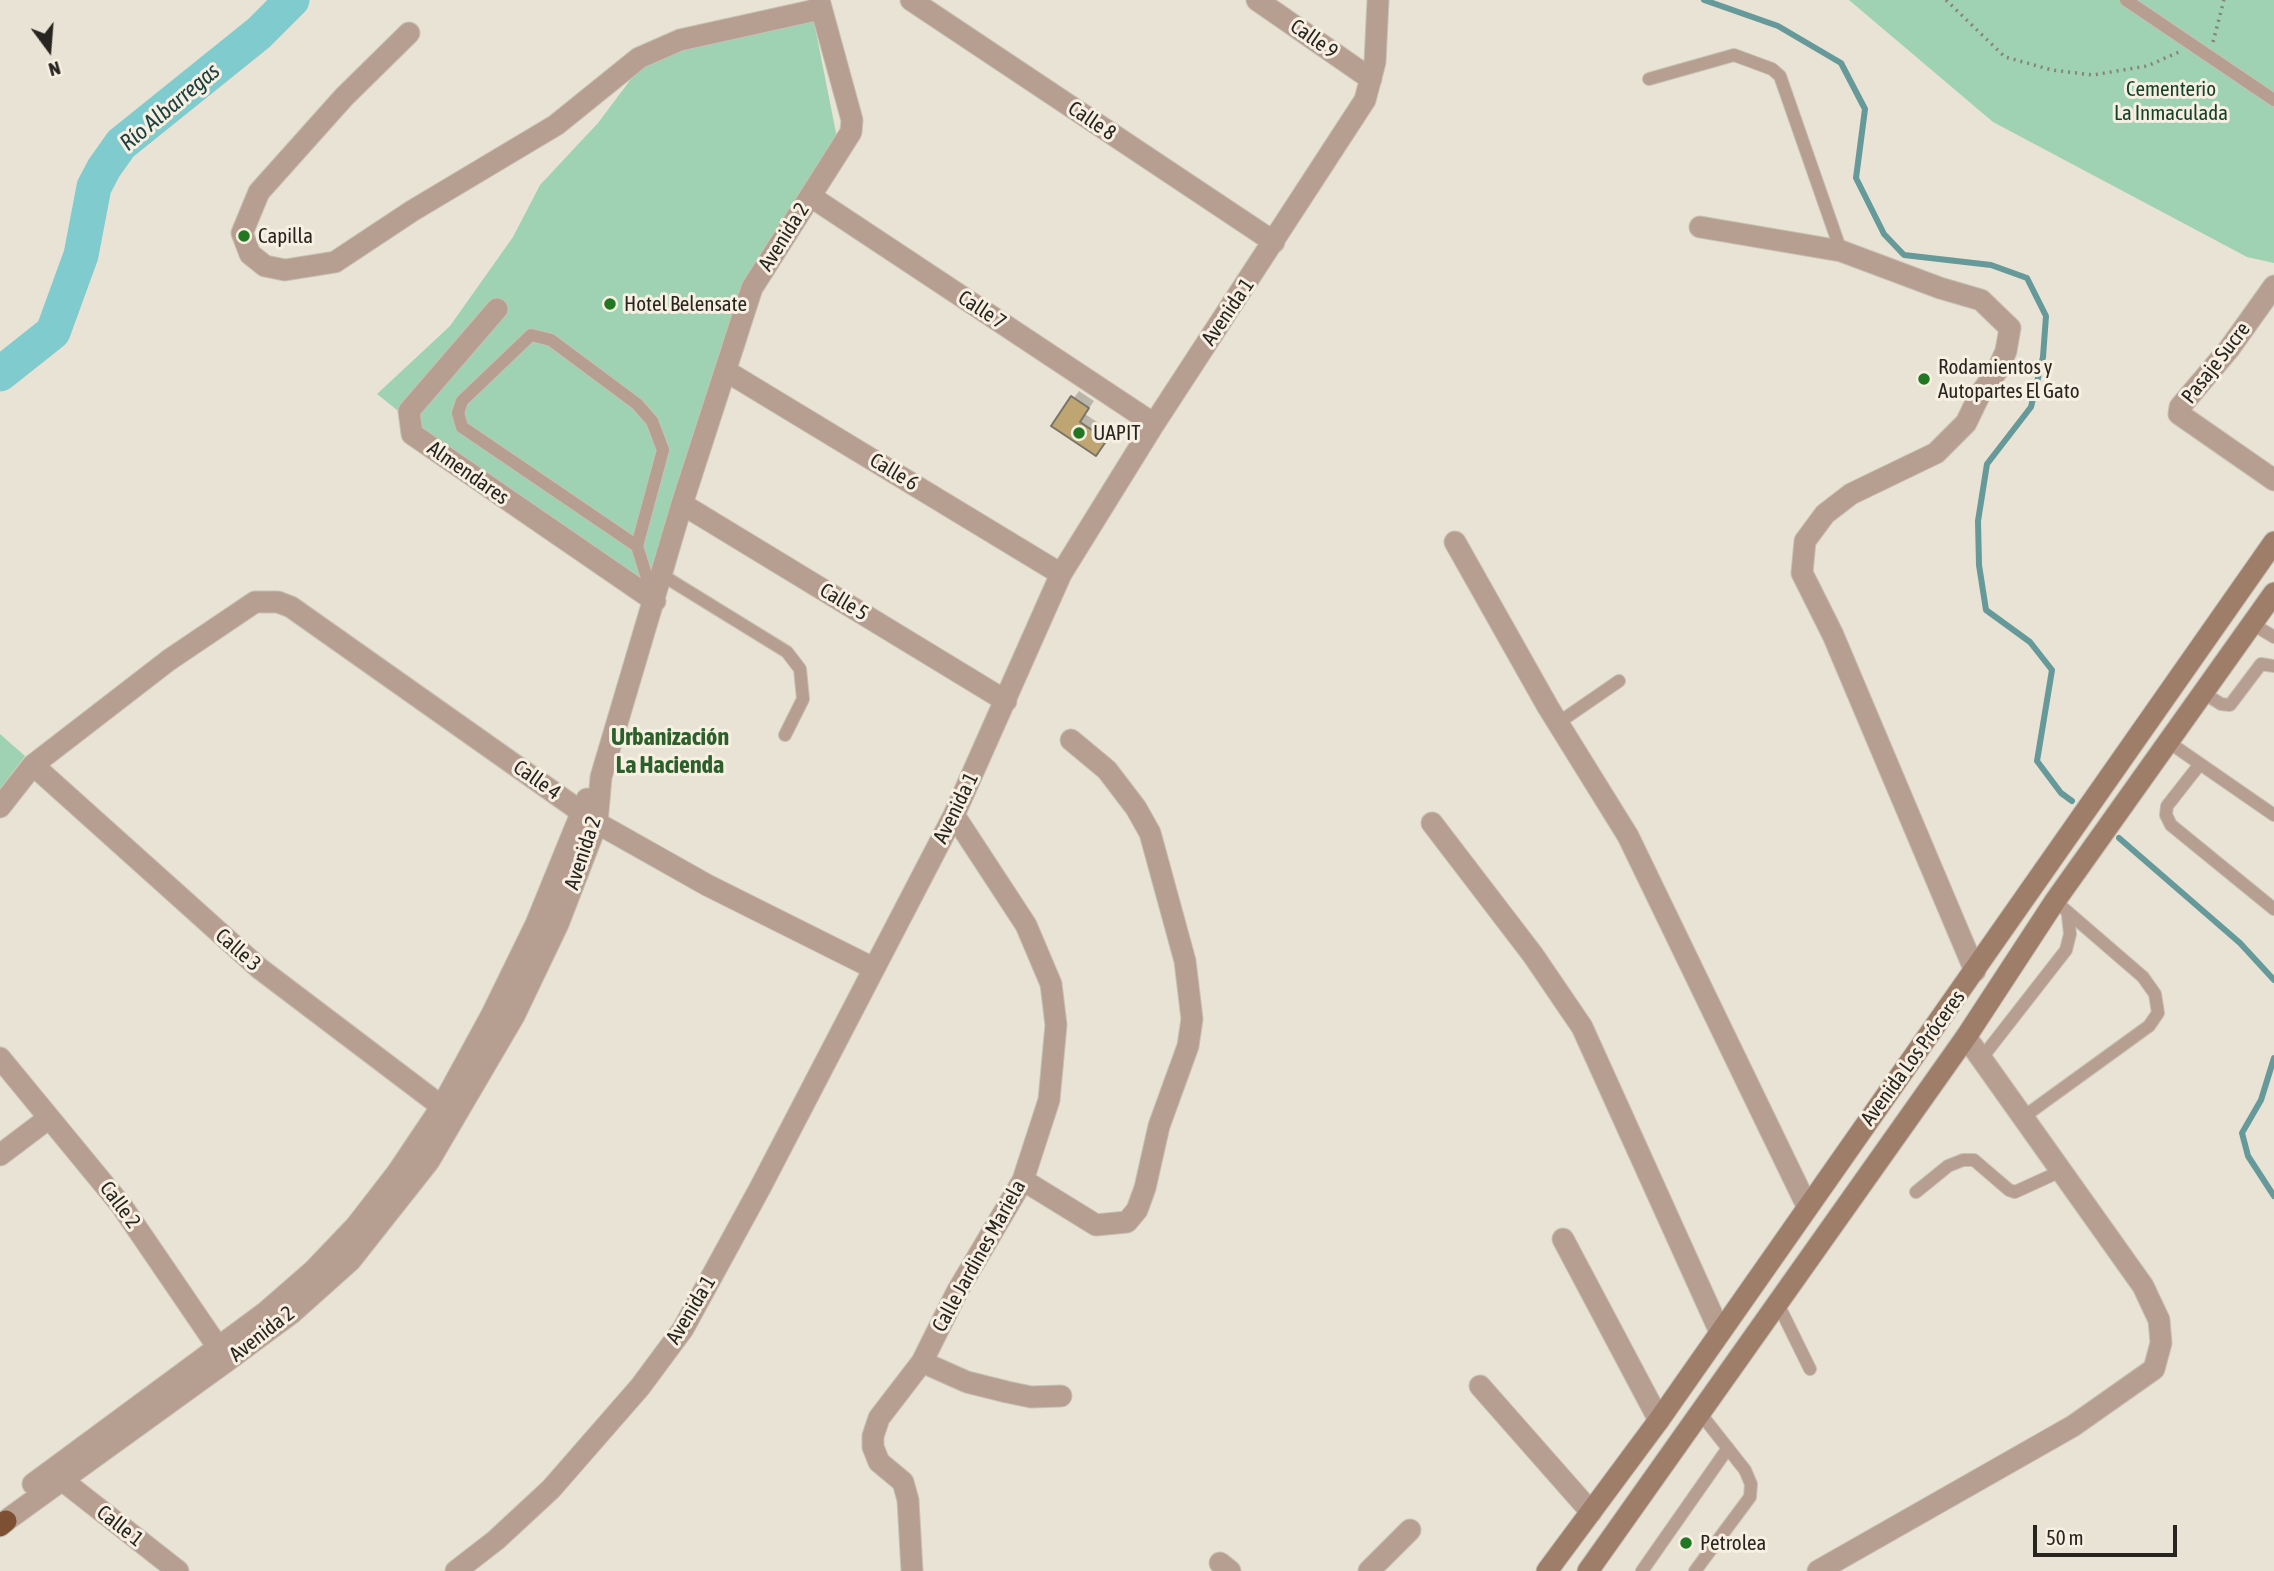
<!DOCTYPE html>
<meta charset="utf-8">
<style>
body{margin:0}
#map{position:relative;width:2274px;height:1571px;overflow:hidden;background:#e9e3d5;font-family:"Asap Condensed",sans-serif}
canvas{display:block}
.north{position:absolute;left:14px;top:14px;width:70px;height:70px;-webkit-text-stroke:5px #f7f0e2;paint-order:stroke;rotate:164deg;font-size:19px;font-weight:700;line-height:28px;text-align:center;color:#282520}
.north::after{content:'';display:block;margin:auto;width:24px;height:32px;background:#282520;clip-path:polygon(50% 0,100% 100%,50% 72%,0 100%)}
.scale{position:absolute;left:2033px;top:1525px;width:144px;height:32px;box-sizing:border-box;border:4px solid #282520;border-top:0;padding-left:9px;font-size:21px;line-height:24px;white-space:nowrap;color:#282520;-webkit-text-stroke:5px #f7f0e2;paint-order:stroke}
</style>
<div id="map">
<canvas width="2274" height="1571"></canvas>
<div class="north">N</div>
<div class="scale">50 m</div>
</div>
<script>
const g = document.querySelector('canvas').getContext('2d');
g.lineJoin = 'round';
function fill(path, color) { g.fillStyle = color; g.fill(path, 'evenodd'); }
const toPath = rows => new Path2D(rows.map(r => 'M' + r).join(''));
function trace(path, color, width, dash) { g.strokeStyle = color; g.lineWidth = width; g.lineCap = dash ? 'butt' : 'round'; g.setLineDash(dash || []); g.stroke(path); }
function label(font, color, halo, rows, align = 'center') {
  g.font = font + ' "Asap Condensed",sans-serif'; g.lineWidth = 6; g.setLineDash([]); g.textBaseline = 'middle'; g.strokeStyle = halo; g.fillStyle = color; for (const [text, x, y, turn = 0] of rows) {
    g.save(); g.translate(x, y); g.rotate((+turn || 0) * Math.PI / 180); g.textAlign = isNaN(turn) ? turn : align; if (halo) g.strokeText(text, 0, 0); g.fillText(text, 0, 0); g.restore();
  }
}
fill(toPath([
 [1849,0,2274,0,2274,263,2247,257,1993,122],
 [801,19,814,22,839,148,759,281,747,341,696,490,672,579,640,580,437,442,377,394,450,326,513,237,540,185,598,123,649,55],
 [0,734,25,756,0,789]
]), '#9ed2b2');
fill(toPath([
 [1079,391,1094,401,1085,414,1112,432,1096,453,1054,426]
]), '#0003');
trace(toPath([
 [1704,0,1778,26,1841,63,1865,109,1856,178,1884,234,1904,255,1991,265,2027,278,2046,316,2043,357,2031,407,1987,464,1978,521,1979,565,1986,610,2030,642,2052,670,2037,761,2061,793,2072,801],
 [2119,838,2240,943,2274,980],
 [2274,1058,2261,1100,2242,1133,2248,1156,2274,1196]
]), '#699', 6);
trace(toPath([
 [0,374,53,332,81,255,94,187,104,168,121,144,259,33,292,0]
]), '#80cbcd', 35);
const building = toPath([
 [1071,396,1089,408,1080,422,1107,440,1096,456,1051,426,1071,396]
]);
fill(building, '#bea571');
trace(building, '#7a7468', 2);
const lane = toPath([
 [2126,0,2274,100],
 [1649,79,1734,55,1772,69,1780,76,1841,251],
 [637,546,462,427,458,413,462,401,531,335,551,340,637,404,652,421,663,450,637,546,653,597],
 [662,575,787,652,800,669,803,699,785,735],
 [2251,623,2274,637],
 [2202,692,2221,704,2230,705,2261,664,2274,666],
 [1558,723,1619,681],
 [2167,741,2274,815],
 [2200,764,2167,806,2166,815,2171,825,2274,909],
 [1981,1059,2066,950,2070,934,2068,916],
 [2022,1118,2149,1026,2158,1013,2155,994,2143,977,2055,901],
 [1916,1192,1948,1166,1963,1160,1974,1160,2009,1190,2015,1192,2061,1171],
 [1778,1304,1810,1369],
 [1642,1571,1728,1448],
 [1695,1571,1750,1497,1751,1484,1745,1470,1700,1413]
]);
const street = toPath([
 [911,0,1274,242],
 [1257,0,1371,79],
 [409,33,344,97,259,192,242,233,250,254,265,266,285,270,335,262,412,211,556,125,639,58,680,40,820,9],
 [810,196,1154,424],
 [1700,227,1841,251,1940,288,1981,300,2010,328,2006,351,1997,371,1980,394,1966,423,1936,453,1851,494,1825,514,1805,541,1802,573,1833,635,1975,971],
 [2274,286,2229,349,2180,407,2179,414,2274,480],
 [497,309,409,411,412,434,655,601],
 [726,371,1061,574],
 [682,504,1006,701],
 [1455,542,1548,707,1628,836,1807,1206],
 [33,765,259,968,453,1115],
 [0,807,33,765,169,660,255,602,278,602,291,607,597,823,707,885,873,968],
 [1432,823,1533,955,1582,1027,1720,1332],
 [0,1058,121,1205,224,1356],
 [0,1155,49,1118],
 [1023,1180,1096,1225,1127,1222,1137,1210,1145,1188,1159,1126,1188,1046,1192,1019,1185,961,1150,833,1136,808,1107,770,1071,740],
 [1563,1239,1659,1420],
 [922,1362,967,1382,1007,1392,1031,1397,1061,1396],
 [1480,1386,1591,1512],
 [62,1480,178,1571],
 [33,1484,266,1312,313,1271,356,1226,397,1173,442,1106,491,1016,536,924,587,799],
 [0,1525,227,1361,293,1312,350,1261,429,1161,514,1016,558,924,597,823,601,777,682,504,752,288,851,132,852,120,819,0],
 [1220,1563,1230,1571],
 [456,1571,496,1540,551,1489,640,1387,683,1329,760,1188,954,815,1061,574,1154,424,1365,100,1375,62,1378,0],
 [912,1571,908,1500,903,1482,879,1462,873,1447,873,1436,879,1418,922,1362,958,1290,1023,1180,1049,1100,1056,1025,1051,984,1026,925,954,815],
 [1369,1571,1410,1530],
 [1818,1571,2073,1426,2154,1369,2161,1343,2159,1320,2143,1286,1966,1037]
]);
const secondary = toPath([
 [1547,1571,1659,1420,2274,542],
 [1588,1571,1966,1037,2055,901,2274,593]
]);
const highway = toPath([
 [0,1526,6,1521]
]);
trace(lane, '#c6c1b4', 14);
trace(street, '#c6c1b4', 23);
trace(secondary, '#c6c1b4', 23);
trace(highway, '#c6c1b4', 23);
trace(toPath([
 [1946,0,2005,57,2052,70,2093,75,2147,66,2179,52],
 [2213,42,2224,0]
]), '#88837a', 3.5, [2, 5]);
trace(lane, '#b69e91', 12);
trace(street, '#b69e91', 21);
trace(secondary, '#9e7d69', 21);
trace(highway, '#7d4f33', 21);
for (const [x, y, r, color] of [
 [244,236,7,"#227723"],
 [610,304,7,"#227723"],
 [1924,379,7,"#227723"],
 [1079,433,7,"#227723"],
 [1686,1543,7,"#227723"]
]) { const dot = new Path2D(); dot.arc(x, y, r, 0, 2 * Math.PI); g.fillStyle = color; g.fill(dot); trace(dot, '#f7f0e2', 2.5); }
label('21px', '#282520', '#f7f0e2', [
 ["Calle 9",1314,39,35],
 ["Calle 8",1092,121,34],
 ["Avenida 2",784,237,-58],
 ["Calle 7",982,310,33],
 ["Avenida 1",1228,312,-56],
 ["Pasaje Sucre",2216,363,-52],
 ["Calle 6",894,472,31],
 ["Almendares",468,473,35],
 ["Calle 5",844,602,31],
 ["Calle 4",537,780,35],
 ["Avenida 1",956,808,-64],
 ["Avenida 2",583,853,-72],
 ["Calle 3",238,950,41],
 ["Avenida Los Próceres",1913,1058,-54],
 ["Calle 2",120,1205,53],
 ["Calle Jardines Mariela",979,1256,-61],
 ["Avenida 1",691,1310,-59],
 ["Avenida 2",262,1334,-38],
 ["Calle 1",120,1526,38]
]);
label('21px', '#154029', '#f7f0e2', [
 ["Cementerio",2171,89],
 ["La Inmaculada",2171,113]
]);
label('21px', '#282520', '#f7f0e2', [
 ["Capilla",258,236],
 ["Hotel Belensate",624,304],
 ["Rodamientos y",1938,367],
 ["Autopartes El Gato",1938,391],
 ["UAPIT",1093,433],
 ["Petrolea",1700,1543]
], 'left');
label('italic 23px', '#1d4142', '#f7f0e2', [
 ["Río Albarregas",170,107,-40]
]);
label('bold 24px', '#2c602b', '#f7f0e2', [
 ["Urbanización",670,737],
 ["La Hacienda",670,765]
]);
</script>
